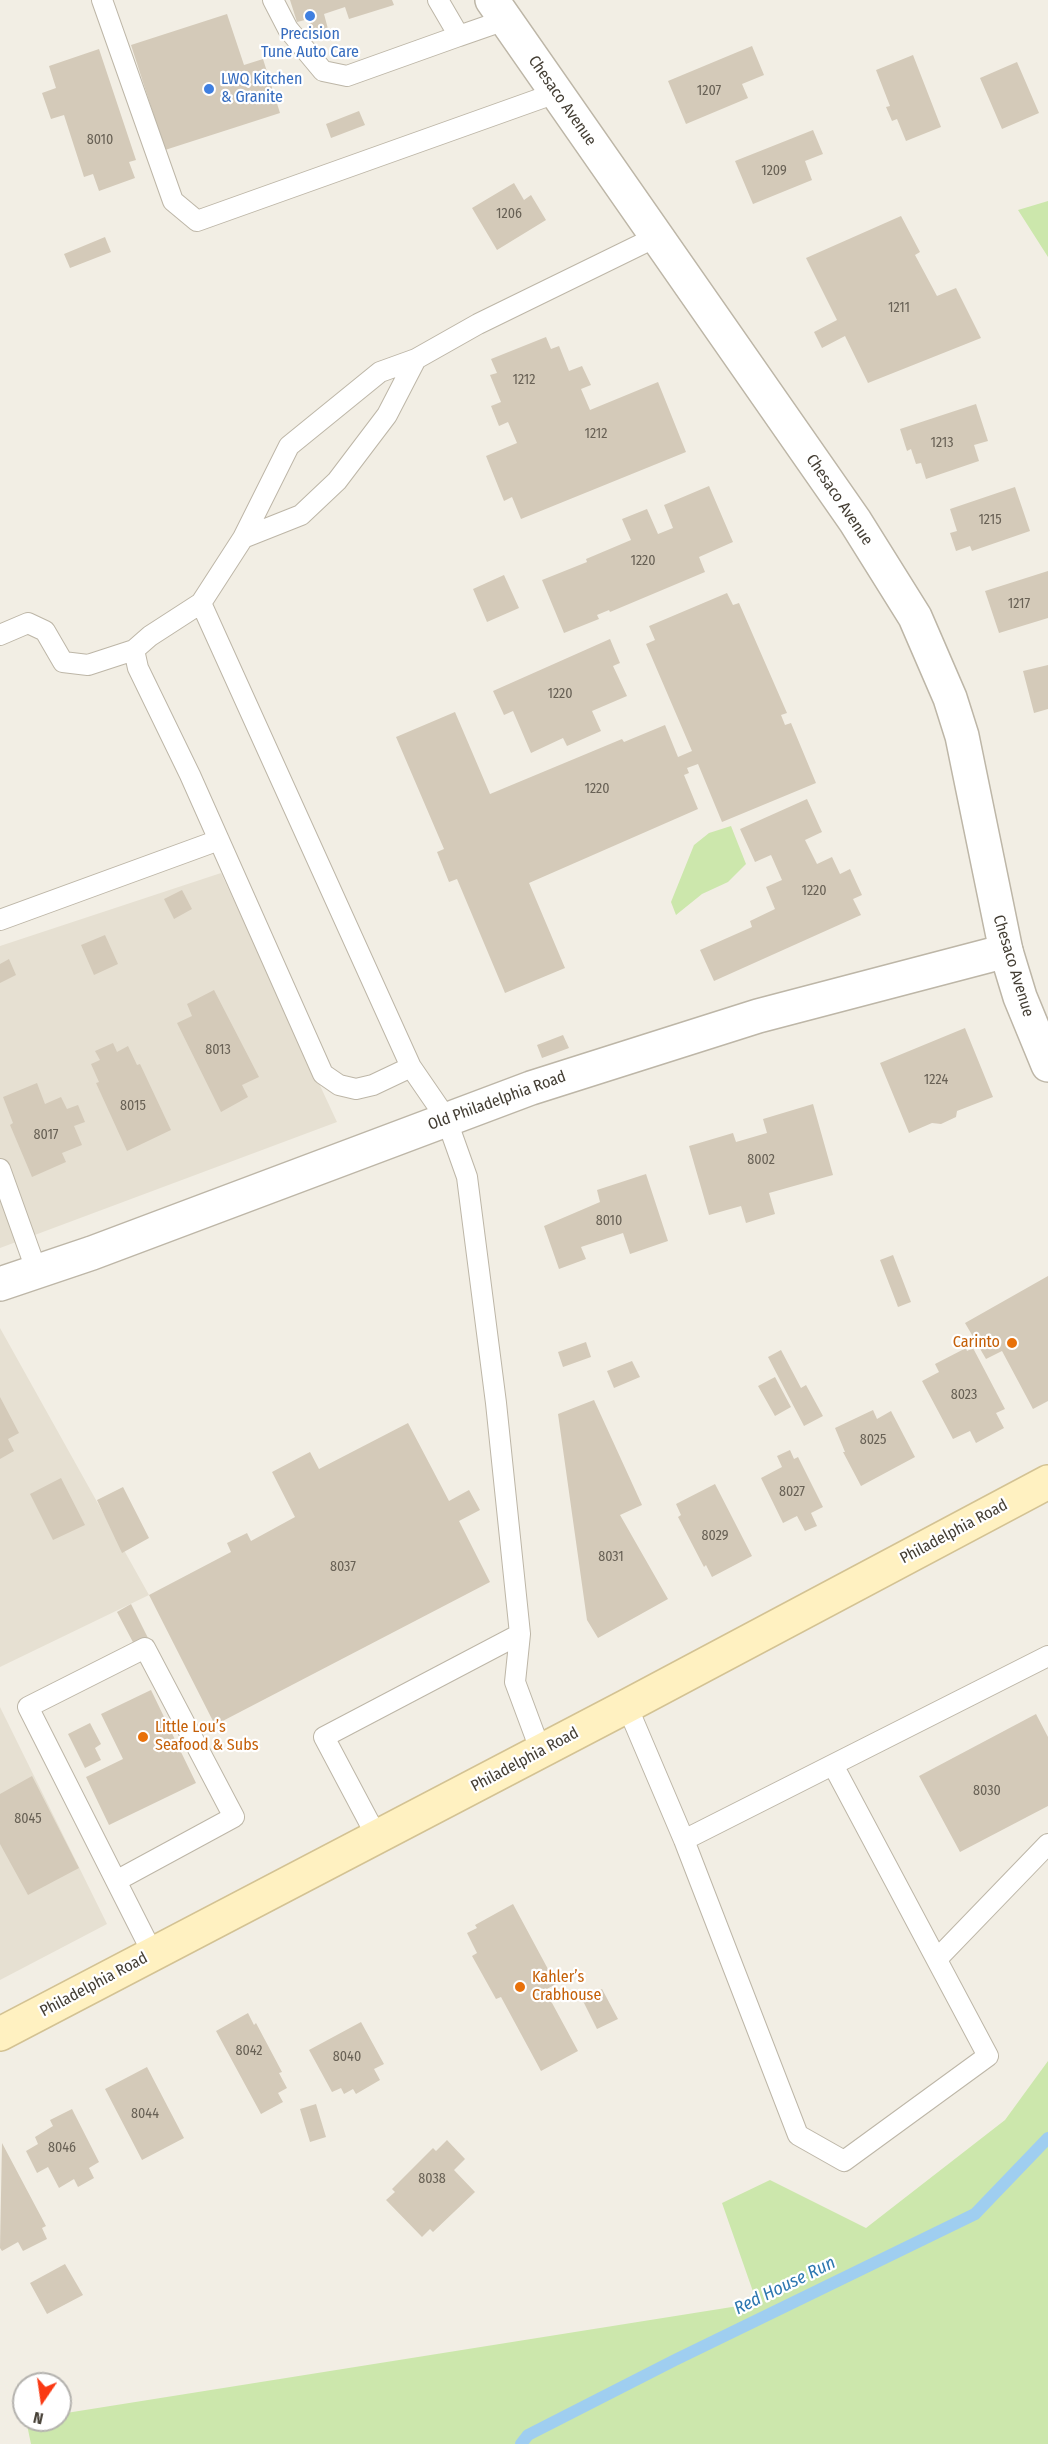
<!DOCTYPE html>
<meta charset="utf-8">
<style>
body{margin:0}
#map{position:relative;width:1048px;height:2444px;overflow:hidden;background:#f2eee4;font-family:"Fira Sans Condensed",sans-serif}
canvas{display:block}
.north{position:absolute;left:12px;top:2372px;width:60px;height:60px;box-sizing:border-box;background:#fff;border:2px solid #b4b2ae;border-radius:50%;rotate:193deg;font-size:16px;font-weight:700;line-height:24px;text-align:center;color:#443e34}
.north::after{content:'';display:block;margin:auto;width:21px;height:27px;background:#fa3913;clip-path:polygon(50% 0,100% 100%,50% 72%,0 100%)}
</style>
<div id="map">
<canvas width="1048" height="2444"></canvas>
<div class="north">N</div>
</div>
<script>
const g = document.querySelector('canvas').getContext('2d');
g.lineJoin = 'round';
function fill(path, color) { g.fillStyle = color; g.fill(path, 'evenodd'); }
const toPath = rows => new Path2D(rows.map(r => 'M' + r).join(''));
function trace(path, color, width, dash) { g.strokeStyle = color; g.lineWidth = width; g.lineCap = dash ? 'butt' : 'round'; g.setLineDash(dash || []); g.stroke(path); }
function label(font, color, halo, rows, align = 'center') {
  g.font = font + ' "Fira Sans Condensed",sans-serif'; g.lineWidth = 4.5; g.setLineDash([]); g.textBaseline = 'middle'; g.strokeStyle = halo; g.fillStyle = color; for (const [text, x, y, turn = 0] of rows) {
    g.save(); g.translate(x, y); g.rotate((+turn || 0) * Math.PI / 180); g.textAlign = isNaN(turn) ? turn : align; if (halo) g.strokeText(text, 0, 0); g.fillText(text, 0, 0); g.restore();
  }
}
fill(toPath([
 [221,873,337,1122,0,1248,0,946],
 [0,1328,149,1595,0,1667],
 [0,1707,107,1924,0,1980]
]), '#e6e0d2');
fill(toPath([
 [1048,201,1048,257,1018,210],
 [731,826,746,864,728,882,702,894,676,915,671,902,694,845,709,833],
 [1048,2061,1048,2444,31,2444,26,2420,60,2420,60,2414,757,2303,722,2203,770,2180,866,2228,1005,2120]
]), '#cce7ac');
trace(toPath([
 [521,2444,528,2435,675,2360,975,2214,1048,2138]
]), '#9fcef0', 12);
fill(toPath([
 [290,0,392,0,394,5,349,19,345,7,324,14,328,29,313,34,309,19,297,22],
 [227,14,244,65,263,59,280,113,165,150,131,45],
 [752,46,764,75,742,84,748,98,686,124,668,81],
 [99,49,136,160,129,162,135,178,99,191,93,174,84,177,64,115,51,119,42,93,56,88,49,66],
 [913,55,941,127,906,141,897,119,892,121,886,107,890,106,876,70],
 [1017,62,1039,113,1002,129,980,78],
 [359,111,365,125,331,138,326,124],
 [813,130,823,154,805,161,812,180,753,204,735,161],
 [514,183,524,200,531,195,546,220,497,250,472,208],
 [901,216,920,252,915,255,937,296,956,288,981,338,868,383,845,336,822,348,814,332,837,320,806,258],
 [105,237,111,252,70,268,64,254],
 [546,337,551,349,559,346,569,371,582,366,591,385,581,389,590,410,658,382,686,452,521,519,512,497,504,501,486,456,517,443,508,422,499,426,491,406,501,402,490,375,497,373,491,359],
 [976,404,988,441,974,445,979,461,926,479,921,463,916,464,911,449,907,451,900,429],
 [709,486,733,542,699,557,705,572,610,612,609,610,597,615,599,619,564,633,542,580,587,562,586,559,631,540,622,519,647,509,658,534,673,528,664,505],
 [1015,487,1030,531,972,551,970,546,956,551,950,533,957,531,950,509],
 [1048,571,1048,618,999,633,985,591],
 [504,575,519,608,487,622,473,589],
 [727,593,733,605,739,603,787,713,781,715,785,725,791,723,816,783,722,822,698,764,687,768,689,773,684,775,698,809,529,883,565,968,505,993,457,879,449,882,437,852,444,849,396,737,455,712,490,794,622,739,624,742,665,725,678,757,692,751,646,644,655,640,649,626],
 [610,639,620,663,613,666,627,696,592,711,601,731,567,746,563,738,531,753,513,711,504,715,493,691],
 [1048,665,1048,709,1034,713,1023,671],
 [807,799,822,832,805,840,817,864,832,857,840,874,850,869,862,895,853,899,861,915,714,981,700,950,752,927,750,921,775,909,766,887,782,880,771,855,755,862,740,829],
 [182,890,192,909,174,919,164,899],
 [105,935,118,964,94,975,81,945],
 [9,959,16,975,0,983,0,964],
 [214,990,259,1077,242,1085,248,1097,221,1112,177,1023,192,1016,187,1004],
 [965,1028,993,1097,957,1111,956,1117,941,1124,932,1123,909,1133,880,1063],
 [563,1035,569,1048,542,1058,537,1045],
 [113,1043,117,1052,128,1046,137,1065,140,1064,171,1130,127,1151,96,1083,99,1082,91,1064,100,1060,95,1051],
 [37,1083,45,1104,61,1097,67,1109,78,1105,85,1122,74,1126,82,1145,62,1153,66,1162,32,1177,10,1125,13,1123,3,1097],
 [813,1104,833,1175,769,1193,775,1214,746,1223,741,1206,709,1215,689,1146,733,1133,736,1142,767,1133,763,1119],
 [646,1174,668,1241,630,1254,623,1233,581,1247,586,1259,559,1269,544,1226,600,1202,597,1190],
 [893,1255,911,1302,898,1307,880,1260],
 [1048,1276,1048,1401,1033,1409,1002,1351,986,1359,965,1323],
 [586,1342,591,1357,563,1367,558,1352],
 [966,1348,967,1351,973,1348,1005,1409,996,1413,1004,1428,976,1443,970,1431,953,1439,922,1381,939,1372,935,1364],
 [781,1350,801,1388,806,1385,823,1416,804,1426,768,1357],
 [632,1361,640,1377,614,1388,607,1371],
 [775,1377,791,1407,775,1416,758,1386],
 [0,1397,19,1433,8,1439,14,1451,0,1459],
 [594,1400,642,1505,620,1515,668,1599,598,1638,587,1620,558,1414],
 [873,1410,877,1419,891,1411,915,1457,861,1486,843,1452,845,1452,835,1428],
 [408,1423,449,1501,469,1490,480,1510,459,1521,490,1582,215,1725,149,1595,231,1552,227,1543,247,1533,251,1541,295,1517,272,1472,310,1452,319,1469],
 [790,1450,794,1459,798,1457,823,1507,811,1513,817,1526,805,1531,797,1516,783,1523,761,1478,782,1467,777,1456],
 [61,1478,85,1525,53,1540,30,1494],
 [715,1484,752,1556,712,1577,706,1565,704,1567,678,1517,681,1515,676,1504],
 [123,1487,149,1538,122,1553,97,1500],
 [131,1604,149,1640,135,1646,117,1612],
 [151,1690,196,1783,109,1825,86,1777,123,1759,101,1714],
 [1036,1714,1048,1737,1048,1806,960,1852,919,1776],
 [90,1723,101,1744,95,1748,101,1760,85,1768,68,1734],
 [32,1776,79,1868,28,1895,0,1844,0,1794],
 [513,1904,556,1984,545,1990,578,2051,541,2071,501,1997,496,1999,472,1956,477,1953,467,1933,477,1928,475,1925],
 [602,1989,618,2019,597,2029,582,1999],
 [248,2013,254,2025,256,2023,282,2072,279,2073,287,2088,278,2093,283,2102,261,2114,216,2031],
 [361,2022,384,2064,374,2069,380,2080,356,2094,353,2089,344,2094,341,2088,332,2092,309,2050],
 [147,2067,184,2138,142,2160,105,2089],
 [316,2104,326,2137,310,2142,300,2109],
 [72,2109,99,2162,89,2168,94,2178,78,2187,74,2179,59,2188,48,2167,37,2173,26,2151,38,2144,35,2137,53,2126,50,2120],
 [447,2140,465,2159,454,2170,475,2192,433,2232,430,2229,422,2237,386,2200,395,2192,392,2189,433,2148,436,2151],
 [2,2143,46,2226,42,2228,47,2239,23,2251,18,2242,2,2251,0,2248],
 [65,2264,83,2295,47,2314,30,2283]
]), '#d4cab9');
const service = toPath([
 [102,0,173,201,197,221,556,93],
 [273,0,288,29,323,71,347,76,459,36],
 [438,0,459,36,505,20],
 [416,359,387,415,337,481,301,515,243,538,289,446,380,372,416,359,478,324,656,237],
 [243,538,201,603,411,1067,446,1118,467,1177,496,1403,520,1634,515,1682,541,1752],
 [201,603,150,636,134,650,138,668,190,775,323,1074,339,1085,356,1089,373,1085,411,1067],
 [0,635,28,623,45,631,63,662,88,665,134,650],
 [0,920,219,840],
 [0,1169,37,1272],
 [627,1706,684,1840,798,2135,844,2161,988,2056,833,1765],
 [377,1837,324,1737,520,1634],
 [684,1840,1048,1656],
 [116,1881,234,1817,145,1648,28,1707,153,1954],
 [937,1959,1048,1844]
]);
const minor = toPath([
 [0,1284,92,1253,531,1088,758,1016,1006,951]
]);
const tertiary = toPath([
 [492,0,855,521,915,617,950,698,962,736,1006,951,1020,997,1048,1065]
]);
const secondary = toPath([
 [0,2034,627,1706,1048,1482]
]);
trace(service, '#bdb6a7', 22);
trace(minor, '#bdb6a7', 36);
trace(tertiary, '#bdb6a7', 36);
trace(secondary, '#d3c293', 36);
trace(service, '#fff', 20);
trace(minor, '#fff', 33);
trace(tertiary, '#fff', 33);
trace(secondary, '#fff1c1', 33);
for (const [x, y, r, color] of [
 [310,16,6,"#3f7fe0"],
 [209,89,6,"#3f7fe0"],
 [1012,1343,6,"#e8710a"],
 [143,1737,6,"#e8710a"],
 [520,1987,6,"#e8710a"]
]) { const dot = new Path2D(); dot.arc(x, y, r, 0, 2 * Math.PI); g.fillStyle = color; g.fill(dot); trace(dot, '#fff', 2); }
label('14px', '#686155', null, [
 ["1207",709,91],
 ["8010",100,140],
 ["1209",774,171],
 ["1206",509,214],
 ["1211",899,308],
 ["1212",524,380],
 ["1212",596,434],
 ["1213",942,443],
 ["1215",990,520],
 ["1220",643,561],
 ["1217",1019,604],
 ["1220",560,694],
 ["1220",597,789],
 ["1220",814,891],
 ["8013",218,1050],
 ["1224",936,1080],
 ["8015",133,1106],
 ["8017",46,1135],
 ["8002",761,1160],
 ["8010",609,1221],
 ["8023",964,1395],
 ["8025",873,1440],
 ["8027",792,1492],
 ["8029",715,1536],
 ["8031",611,1557],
 ["8037",343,1567],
 ["8030",987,1791],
 ["8045",28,1819],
 ["8042",249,2051],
 ["8040",347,2057],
 ["8044",145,2114],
 ["8046",62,2148],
 ["8038",432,2179]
]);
label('16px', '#366cbe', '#fff', [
 ["Precision",310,35],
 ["Tune Auto Care",310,53],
 ["LWQ Kitchen",221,80,"left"],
 ["& Granite",221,98,"left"]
]);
label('16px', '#443e34', '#fff', [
 ["Chesaco Avenue",562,101,55],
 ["Chesaco Avenue",839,500,56],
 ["Chesaco Avenue",1013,966,73],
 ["Old Philadelphia Road",497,1101,-20],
 ["Philadelphia Road",954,1532,-28],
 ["Philadelphia Road",525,1760,-28],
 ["Philadelphia Road",94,1985,-28]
]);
label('16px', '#c56008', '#fff', [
 ["Carinto",1000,1343,"right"],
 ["Little Lou’s",155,1728],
 ["Seafood & Subs",155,1746],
 ["Kahler’s",532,1978],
 ["Crabhouse",532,1996]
], 'left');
label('italic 18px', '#2d77b0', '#fff', [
 ["Red House Run",785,2286,-26]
]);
</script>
